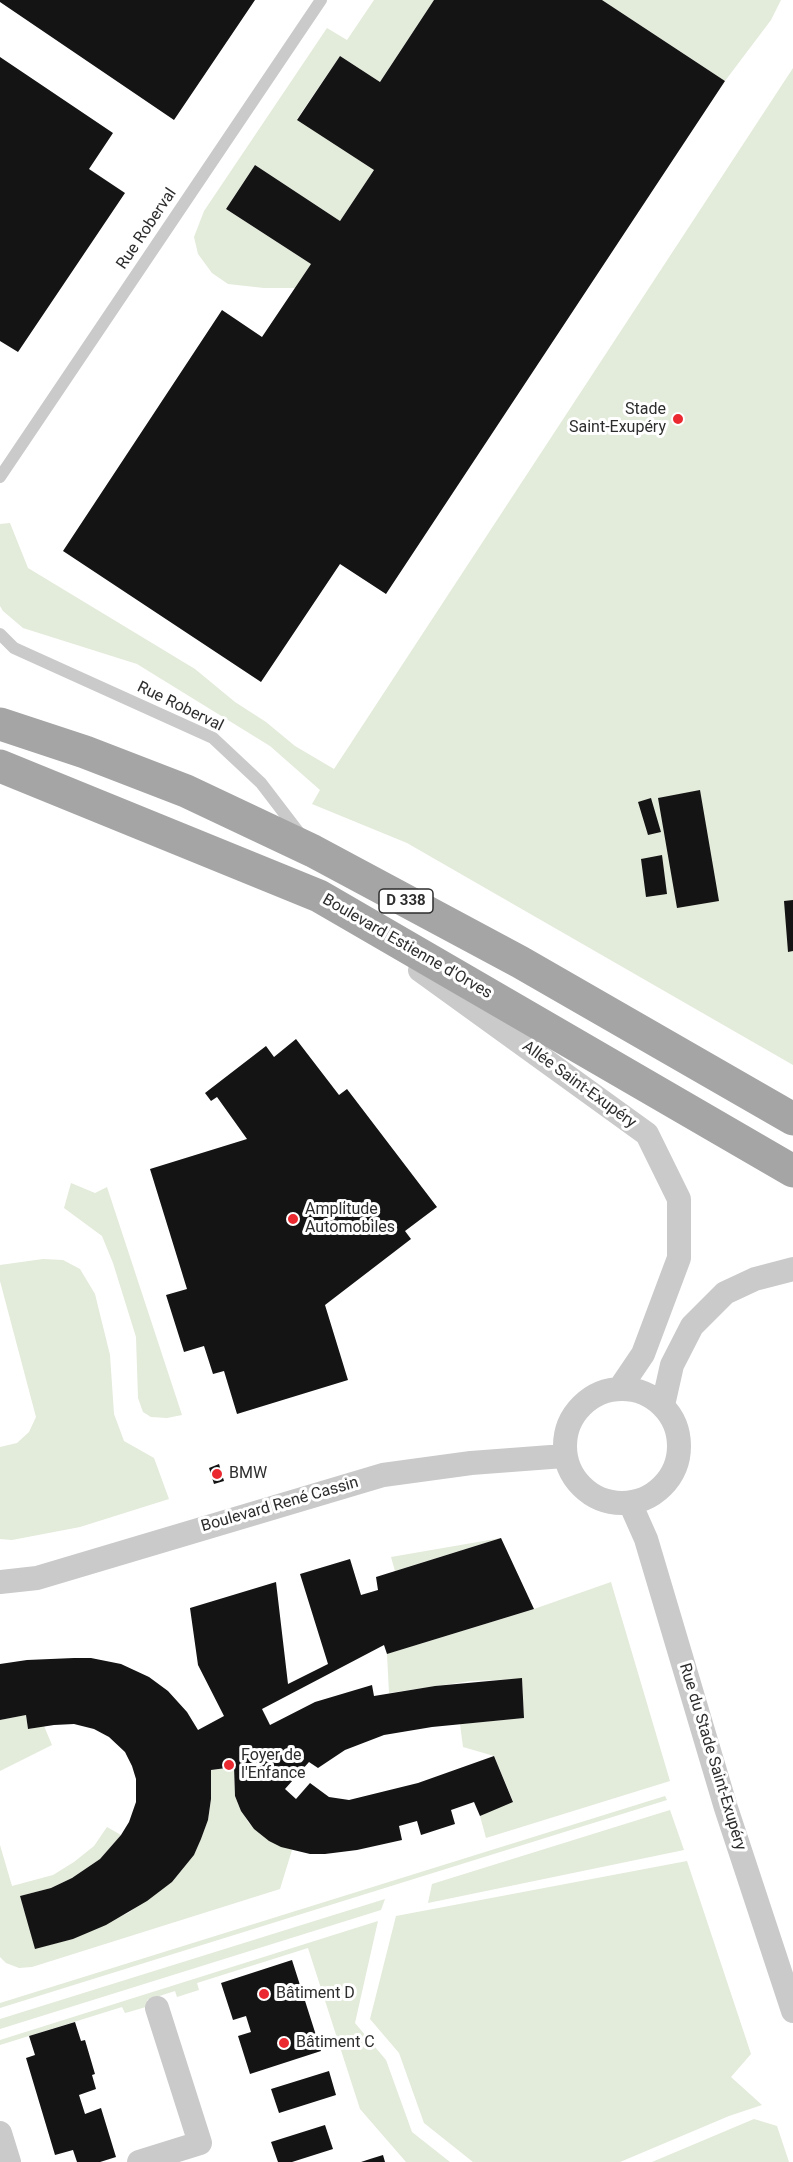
<!DOCTYPE html>
<meta charset="utf-8">
<style>
body{margin:0}
canvas{display:block;background:#fff}
</style>
<canvas width="793" height="2162"></canvas>
<script>
const g = document.querySelector('canvas').getContext('2d');
g.lineJoin = 'round';
function fill(path, color) { g.fillStyle = color; g.fill(path, 'evenodd'); }
const toPath = rows => new Path2D(rows.map(r => 'M' + r).join(''));
function trace(path, color, width, dash) { g.strokeStyle = color; g.lineWidth = width; g.lineCap = dash ? 'butt' : 'round'; g.setLineDash(dash || []); g.stroke(path); }
function label(font, color, halo, rows, align = 'center') {
  g.font = font + ' Roboto,sans-serif'; g.lineWidth = 6; g.setLineDash([]); g.textBaseline = 'middle'; g.strokeStyle = halo; g.fillStyle = color; for (const [text, x, y, turn = 0] of rows) {
    g.save(); g.translate(x, y); g.rotate((+turn || 0) * Math.PI / 180); g.textAlign = isNaN(turn) ? turn : align; if (halo) g.strokeText(text, 0, 0); g.fillText(text, 0, 0); g.restore();
  }
}
fill(toPath([
 [374,0,434,0,380,82,340,56,297,119,374,170,340,221,255,165,226,209,311,264,295,288,264,288,228,284,212,273,198,254,194,237,204,211,327,28,347,40],
 [602,0,781,0,771,20,725,81],
 [793,68,793,1065,407,843,312,804,320,790,270,746,137,664,23,628,3,611,0,606,0,524,10,523,28,568,195,669,235,702,266,722,295,746,334,769],
 [71,1183,95,1193,107,1187,182,1415,167,1418,151,1417,143,1412,138,1398,136,1337,113,1263,102,1236,64,1208],
 [43,1259,63,1260,80,1269,95,1294,110,1355,114,1414,124,1441,154,1458,169,1499,80,1527,12,1540,0,1539,0,1447,17,1443,29,1432,36,1417,0,1281,0,1265],
 [501,1538,395,1571,391,1557],
 [611,1582,670,1781,486,1838,480,1816,513,1801,494,1756,463,1747,460,1724,524,1718,522,1679,471,1681,389,1693,387,1654,534,1609],
 [26,1715,28,1729,44,1726,52,1745,0,1771,0,1720],
 [234,1767,235,1796,248,1822,269,1841,292,1850,280,1889,32,1967,19,1968,6,1963,0,1957,0,1845,12,1886,53,1875,74,1862,94,1846,107,1827,121,1835,100,1859,72,1878,51,1888,20,1896,36,1948,73,1939,128,1913,172,1882,194,1855,201,1839,208,1820,211,1799,211,1770],
 [665,1796,667,1800,0,2008,0,2003],
 [670,1810,684,1850,428,1903,432,1884],
 [687,1861,751,2054,731,2077,762,2105,729,2116,620,2162,473,2162,424,2123,399,2053,370,2019,396,1916],
 [385,1899,381,1910,0,2029,0,2019],
 [378,1921,355,2023,386,2060,412,2132,450,2162,406,2162,360,2109,308,1948,197,1983,199,1990,177,1997,175,1991,147,2000,149,2006,129,2012,125,2013,122,2007,0,2045,0,2040],
 [754,2119,777,2126,789,2162,652,2162]
]), '#e3ebda');
fill(toPath([
 [0,0,255,0,174,120,0,2],
 [434,0,602,0,725,81,386,594,340,564,261,682,63,551,222,310,262,337,311,264,226,209,255,165,340,221,374,170,297,120,340,56,380,82],
 [0,57,113,133,89,169,125,193,18,352,0,341],
 [700,790,719,901,677,908,658,798],
 [651,798,661,832,648,835,638,802],
 [662,855,667,894,646,897,641,859],
 [793,900,793,951,788,952,784,901],
 [296,1039,339,1095,347,1089,437,1207,405,1231,411,1239,325,1305,348,1380,237,1414,224,1371,213,1374,204,1346,184,1352,166,1295,187,1289,150,1169,247,1139,217,1097,211,1101,205,1093,266,1046,274,1057],
 [219,1464,224,1481,214,1484,209,1468],
 [501,1538,534,1609,387,1654,384,1645,262,1709,270,1725,315,1702,372,1685,374,1696,435,1686,522,1678,524,1718,432,1727,384,1735,345,1750,318,1768,309,1762,285,1789,296,1799,310,1783,329,1797,349,1800,418,1783,494,1756,513,1802,480,1816,474,1802,451,1810,455,1824,421,1835,417,1821,399,1826,402,1840,357,1850,325,1854,310,1854,281,1847,269,1841,254,1829,241,1811,235,1796,234,1767,211,1770,211,1799,208,1820,201,1839,194,1855,172,1882,147,1901,106,1925,73,1939,35,1949,20,1896,51,1888,72,1878,100,1859,121,1835,129,1822,136,1802,136,1779,132,1766,125,1752,109,1737,94,1729,74,1724,54,1725,28,1729,26,1715,0,1720,0,1664,27,1660,74,1658,91,1658,121,1664,149,1677,168,1691,187,1712,198,1730,224,1716,198,1665,190,1608,276,1582,288,1684,328,1664,300,1574,350,1559,361,1595,378,1590,376,1577],
 [292,1960,321,2051,250,2074,238,2036,251,2032,246,2016,233,2020,221,1983],
 [75,2022,81,2041,85,2040,95,2074,92,2075,96,2089,79,2095,85,2114,101,2108,116,2157,100,2162,77,2162,73,2150,55,2155,26,2058,35,2055,29,2036],
 [329,2071,336,2095,279,2113,271,2089],
 [325,2125,333,2149,292,2162,278,2162,271,2142],
 [383,2155,385,2162,361,2162,370,2159]
]), '#141414');
trace(toPath([
 [0,477,321,0],
 [0,634,14,648,213,738,261,783,300,834]
]), '#cacaca', 12);
trace(toPath([
 [420,970,647,1134,679,1199,679,1258,643,1354,620,1388],
 '565 1446a57 57 0 1 1 114 0a57 57 0 1 1-114 0Z',
 [663,1405,672,1365,692,1326,725,1293,755,1279,793,1269],
 [630,1503,646,1539,726,1808,793,2011],
 [0,1582,37,1578,383,1475,471,1463,564,1456],
 [0,2133,9,2162],
 [139,2162,200,2143,157,2008]
]), '#cacaca', 24);
trace(toPath([
 [0,724,85,752,186,791,313,851,520,962,793,1119],
 [0,766,319,896,793,1171]
]), '#a5a5a5', 33);
for (const [x, y, r, color] of [
 [678,419,6,"#eb2930"],
 [293,1219,6,"#eb2930"],
 [217,1474,6,"#eb2930"],
 [229,1765,6,"#eb2930"],
 [264,1994,6,"#eb2930"],
 [284,2043,6,"#eb2930"]
]) { const dot = new Path2D(); dot.arc(x, y, r, 0, 2 * Math.PI); g.fillStyle = color; g.fill(dot); trace(dot, '#fff', 2); }
for (const [x, y, w] of [
 [406,901,54]
]) { const box = new Path2D(); box.roundRect(x - w / 2, y - 12, w, 24, 4.5); g.fillStyle = '#fff'; g.fill(box); trace(box, '#2d2d2d', 1.5); }
label('bold 15px', '#2d2d2d', null, [
 ["D 338",406,901]
]);
label('16px', '#2d2d2d', '#fff', [
 ["Rue Roberval",147,229,-56],
 ["Rue Roberval",180,707,26],
 ["Boulevard Estienne d'Orves",407,947,30],
 ["Allée Saint-Exupéry",579,1085,36],
 ["Boulevard René Cassin",280,1505,-16],
 ["Rue du Stade Saint-Exupéry",712,1757,73]
]);
label('16px', '#2d2d2d', '#fff', [
 ["Stade",666,410,"right"],
 ["Saint-Exupéry",666,428,"right"],
 ["Amplitude",305,1210],
 ["Automobiles",305,1228],
 ["BMW",229,1474],
 ["Foyer de",241,1756],
 ["l'Enfance",241,1774],
 ["Bâtiment D",276,1994],
 ["Bâtiment C",296,2043]
], 'left');
</script>
